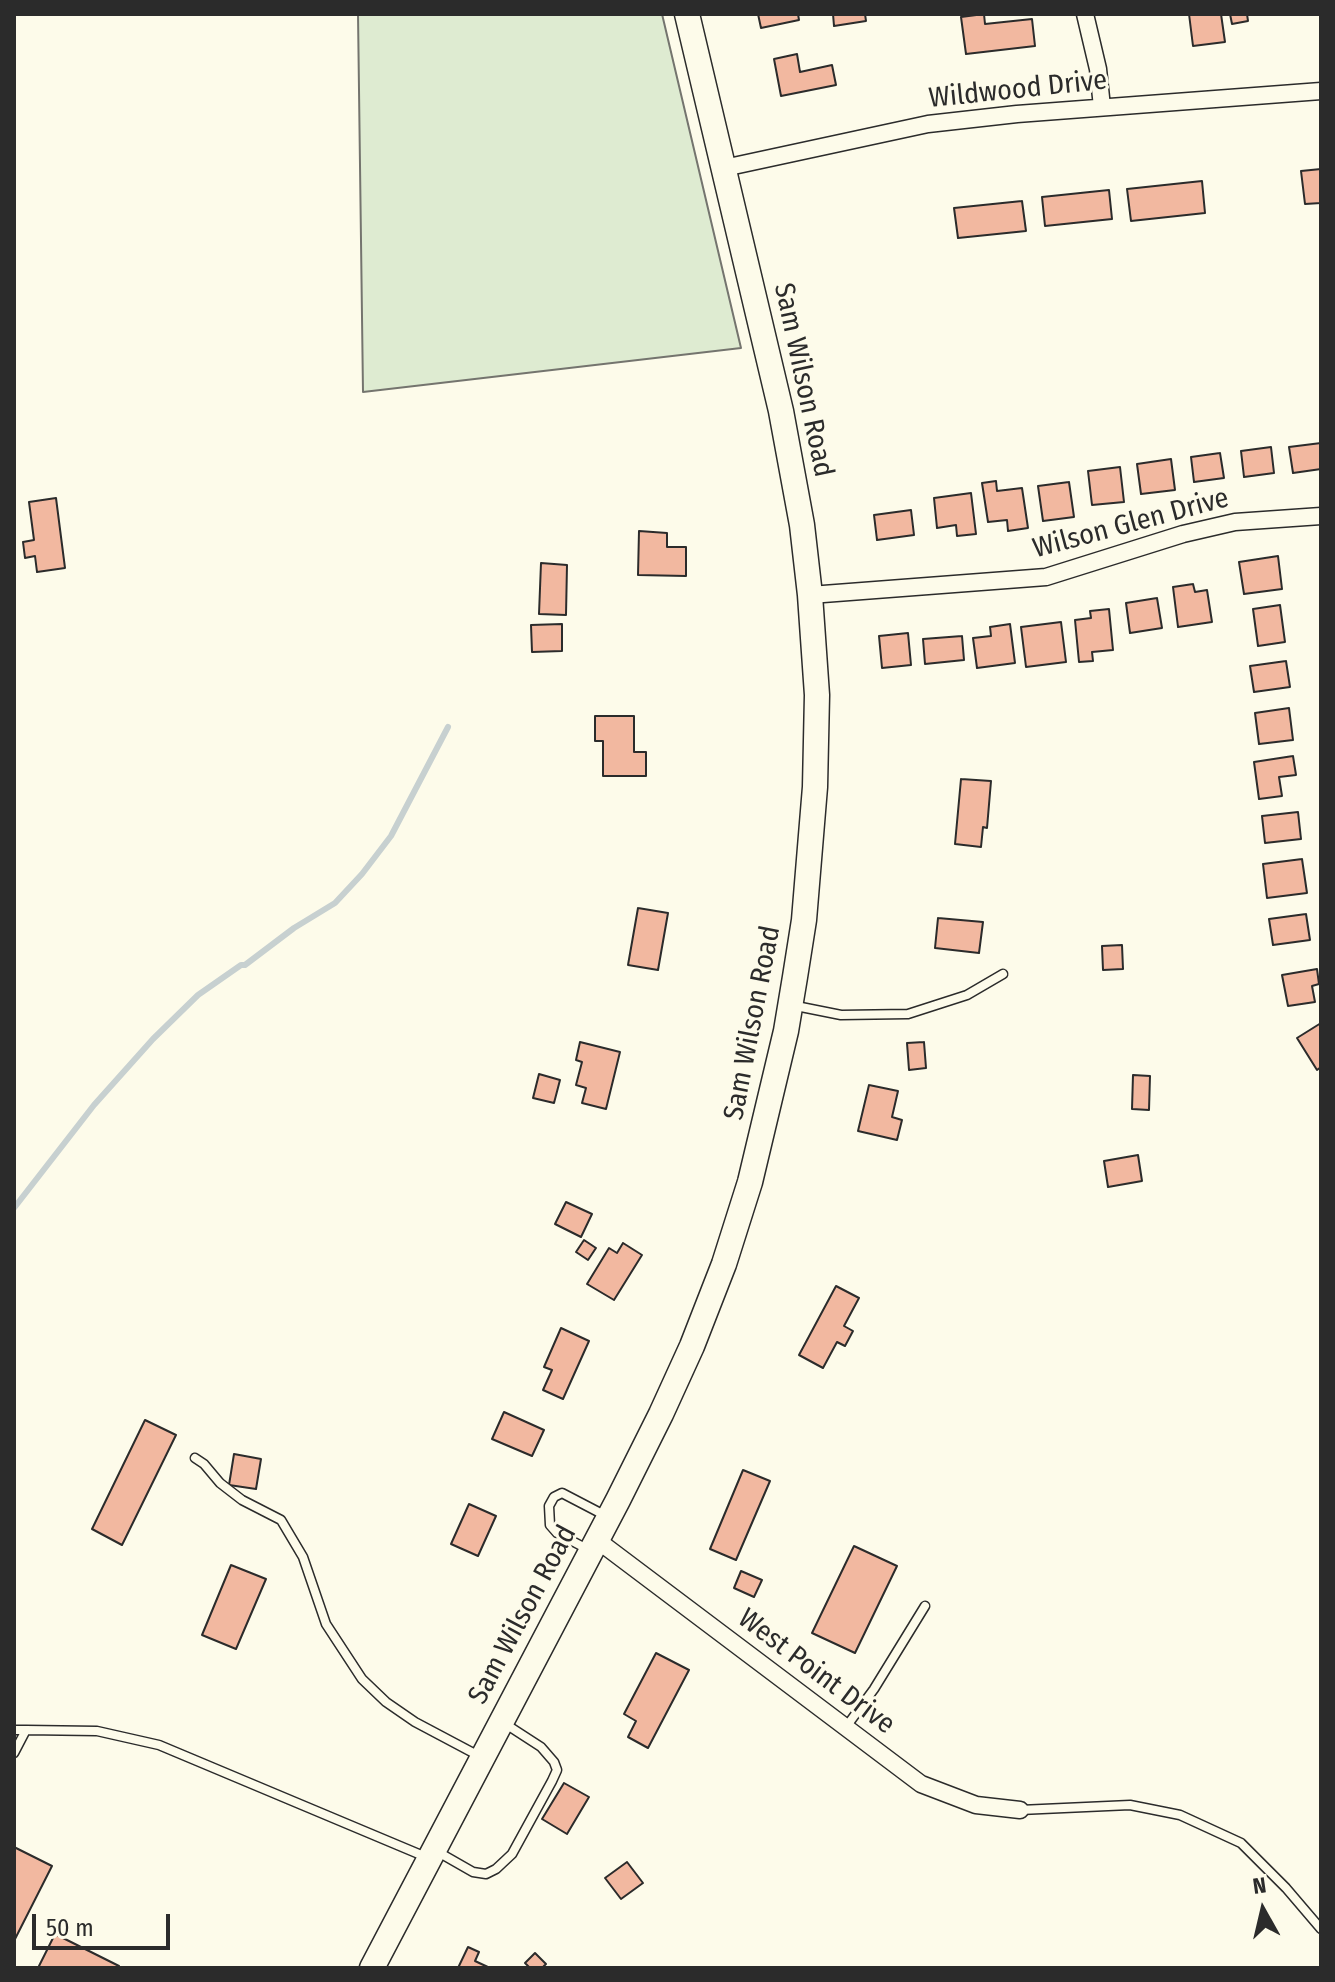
<!DOCTYPE html>
<style>
body{margin:0}
#map{position:relative;width:1335px;height:1982px;overflow:hidden;background:#fdfbea;font-family:"Fira Sans Condensed",sans-serif}
canvas{display:block}
.frame{position:absolute;inset:0;border:16px solid #2b2b2b;pointer-events:none}
.north{position:absolute;left:1223px;top:1870px;width:80px;height:80px;-webkit-text-stroke:6px #fdfbea;paint-order:stroke;rotate:352deg;font-size:22px;font-weight:700;line-height:32px;text-align:center;color:#2b2b2b}
.north::after{content:'';display:block;margin:auto;width:28px;height:36px;background:#2b2b2b;clip-path:polygon(50% 0,100% 100%,50% 72%,0 100%)}
.scale{position:absolute;left:32px;top:1914px;width:138px;height:36px;box-sizing:border-box;border:4px solid #2b2b2b;border-top:0;padding-left:10px;font-size:24px;line-height:28px;white-space:nowrap;color:#2b2b2b;-webkit-text-stroke:6px #fdfbea;paint-order:stroke}
</style>
<div id="map">
<canvas width="1335" height="1982"></canvas>
<div class="frame"></div>
<div class="north">N</div>
<div class="scale">50 m</div>
</div>
<script>
const g = document.querySelector('canvas').getContext('2d');
g.lineJoin = 'round';
function fill(path, color) { g.fillStyle = color; g.fill(path, 'evenodd'); }
const toPath = rows => new Path2D(rows.map(r => 'M' + r).join(''));
function trace(path, color, width, dash) { g.strokeStyle = color; g.lineWidth = width; g.lineCap = dash ? 'butt' : 'round'; g.setLineDash(dash || []); g.stroke(path); }
function label(font, color, halo, rows, align = 'center') {
  g.font = font + ' "Fira Sans Condensed",sans-serif'; g.lineWidth = 6; g.setLineDash([]); g.textBaseline = 'middle'; g.strokeStyle = halo; g.fillStyle = color; for (const [text, x, y, turn = 0] of rows) {
    g.save(); g.translate(x, y); g.rotate((+turn || 0) * Math.PI / 180); g.textAlign = isNaN(turn) ? turn : align; if (halo) g.strokeText(text, 0, 0); g.fillText(text, 0, 0); g.restore();
  }
}
const green = toPath([
 [358,14,662,14,741,348,363,392,358,14]
]);
fill(green, '#deebd1');
trace(green, '#74746e', 2);
trace(toPath([
 [14,1208,94,1105,153,1039,198,995,241,965,245,965,294,928,335,903,362,874,391,836,448,727]
]), '#c7d0d0', 6);
const building = toPath([
 [758,14,798,14,799,20,761,28,758,14],
 [833,14,865,14,866,21,834,26,833,14],
 [984,14,985,24,1032,19,1035,46,966,54,961,17,984,14],
 [1189,14,1221,14,1225,42,1193,46,1189,14],
 [1230,14,1247,14,1248,21,1232,24,1230,14],
 [797,54,800,72,832,65,836,85,781,96,774,59,797,54],
 [1321,169,1321,203,1305,204,1301,171,1321,169],
 [1202,181,1205,213,1131,221,1127,189,1202,181],
 [1109,190,1112,219,1045,226,1042,197,1109,190],
 [1022,201,1026,231,958,238,954,208,1022,201],
 [1321,443,1321,469,1293,473,1289,447,1321,443],
 [1271,447,1274,473,1244,477,1241,451,1271,447],
 [1220,453,1224,478,1194,482,1191,457,1220,453],
 [1171,459,1175,490,1141,494,1137,464,1171,459],
 [1120,467,1124,502,1092,505,1088,471,1120,467],
 [996,481,997,491,1022,488,1028,528,1008,531,1007,520,988,522,982,483,996,481],
 [1069,482,1074,517,1043,521,1038,486,1069,482],
 [971,493,976,534,957,536,956,525,937,528,934,498,971,493],
 [56,498,65,568,37,572,35,556,25,558,23,542,34,540,29,502,56,498],
 [911,510,914,535,877,540,874,515,911,510],
 [639,531,667,533,667,547,686,547,686,576,638,575,639,531],
 [1278,556,1282,589,1244,594,1239,562,1278,556],
 [541,563,567,565,566,615,539,614,541,563],
 [1193,584,1195,592,1207,590,1212,622,1178,627,1173,587,1193,584],
 [1157,598,1162,628,1130,633,1126,603,1157,598],
 [1280,605,1285,642,1258,646,1253,609,1280,605],
 [1109,609,1113,650,1092,652,1093,661,1079,662,1075,620,1091,618,1090,611,1109,609],
 [1061,622,1066,662,1026,667,1021,627,1061,622],
 [562,624,562,651,532,652,531,625,562,624],
 [1010,624,1015,663,977,668,973,638,991,636,990,627,1010,624],
 [908,633,911,665,882,668,879,636,908,633],
 [962,636,964,660,925,664,923,639,962,636],
 [1286,661,1290,687,1254,692,1250,666,1286,661],
 [1289,708,1293,740,1259,744,1255,713,1289,708],
 [595,716,634,716,634,752,646,752,646,776,603,776,603,741,595,741,595,716],
 [1293,756,1296,775,1279,777,1282,796,1259,799,1254,762,1293,756],
 [961,779,991,781,987,828,983,827,981,847,955,844,961,779],
 [1298,812,1301,839,1265,843,1262,816,1298,812],
 [1302,859,1307,893,1267,898,1263,864,1302,859],
 [638,908,668,913,658,970,628,965,638,908],
 [1306,914,1310,940,1273,945,1269,919,1306,914],
 [938,918,983,922,979,953,935,948,938,918],
 [1122,945,1123,969,1103,970,1102,946,1122,945],
 [1317,969,1319,984,1312,986,1315,1002,1288,1006,1282,975,1317,969],
 [1321,1023,1321,1067,1317,1070,1297,1038,1321,1023],
 [580,1042,620,1052,606,1109,582,1103,586,1088,576,1085,582,1062,576,1060,580,1042],
 [924,1042,926,1068,909,1070,907,1043,924,1042],
 [539,1074,560,1080,554,1103,533,1098,539,1074],
 [1133,1075,1150,1076,1149,1110,1132,1109,1133,1075],
 [869,1085,898,1091,892,1117,902,1120,897,1140,858,1131,869,1085],
 [1138,1155,1142,1181,1108,1187,1104,1161,1138,1155],
 [566,1202,592,1214,581,1237,555,1224,566,1202],
 [584,1240,596,1248,588,1260,576,1252,584,1240],
 [623,1243,642,1255,614,1300,587,1284,609,1248,617,1253,623,1243],
 [836,1286,859,1298,844,1326,853,1331,845,1346,837,1342,823,1368,799,1355,836,1286],
 [561,1328,589,1341,563,1399,543,1390,552,1370,544,1367,561,1328],
 [504,1412,544,1430,532,1456,492,1439,504,1412],
 [145,1420,176,1435,122,1545,92,1529,145,1420],
 [234,1454,261,1459,256,1489,229,1485,234,1454],
 [743,1470,770,1481,736,1560,710,1549,743,1470],
 [469,1504,496,1516,478,1556,451,1544,469,1504],
 [854,1546,897,1566,855,1653,812,1633,854,1546],
 [231,1565,266,1579,236,1649,202,1635,231,1565],
 [741,1571,762,1580,754,1597,734,1588,741,1571],
 [656,1653,689,1670,648,1748,628,1737,636,1721,624,1714,656,1653],
 [564,1783,589,1797,567,1834,542,1819,564,1783],
 [14,1847,52,1866,14,1941,14,1847],
 [627,1862,643,1883,621,1899,605,1878,627,1862],
 [55,1934,119,1966,118,1968,38,1968,55,1934],
 [468,1947,479,1952,475,1961,490,1968,458,1968,468,1947],
 [535,1953,546,1964,542,1968,530,1968,525,1963,535,1953]
]);
fill(building, '#f2b8a0');
trace(building, '#2b2b2b', 2);
const lane = toPath([
 [791,1005,841,1015,908,1014,967,995,1003,974],
 [195,1458,204,1464,220,1483,242,1500,281,1520,303,1557,326,1624,362,1679,386,1702,415,1722,481,1757],
 [591,1551,557,1533,550,1525,549,1506,554,1497,562,1493,608,1517],
 [846,1727,874,1689,925,1606],
 [14,1730,26,1730],
 [14,1753,26,1730,97,1731,159,1745,426,1857],
 [1020,1810,1130,1805,1180,1815,1241,1843,1286,1888,1321,1929],
 [438,1852,473,1872,486,1874,496,1869,512,1854,552,1781,557,1770,554,1762,541,1747,504,1723]
]);
const street = toPath([
 [1085,14,1098,69,1102,107],
 [724,168,928,124,1017,114,1321,91],
 [810,595,1046,577,1183,534,1235,522,1321,516],
 [597,1540,921,1784,976,1805,1020,1810]
]);
const secondary = toPath([
 [372,1968,618,1500,661,1414,692,1346,724,1264,750,1182,786,1031,795,977,804,920,815,787,817,695,810,595,802,525,781,411,687,14]
]);
trace(lane, '#2b2b2b', 11);
trace(street, '#2b2b2b', 19);
trace(secondary, '#2b2b2b', 27);
trace(lane, '#fdfbea', 8);
trace(street, '#fdfbea', 16);
trace(secondary, '#fdfbea', 24);
label('28px', '#2b2b2b', '#fdfbea', [
 ["Wildwood Drive",1018,90,-6],
 ["Sam Wilson Road",803,380,78],
 ["Wilson Glen Drive",1131,524,-15],
 ["Sam Wilson Road",753,1023,-79],
 ["Sam Wilson Road",523,1615,-62],
 ["West Point Drive",816,1672,37]
]);
</script>
